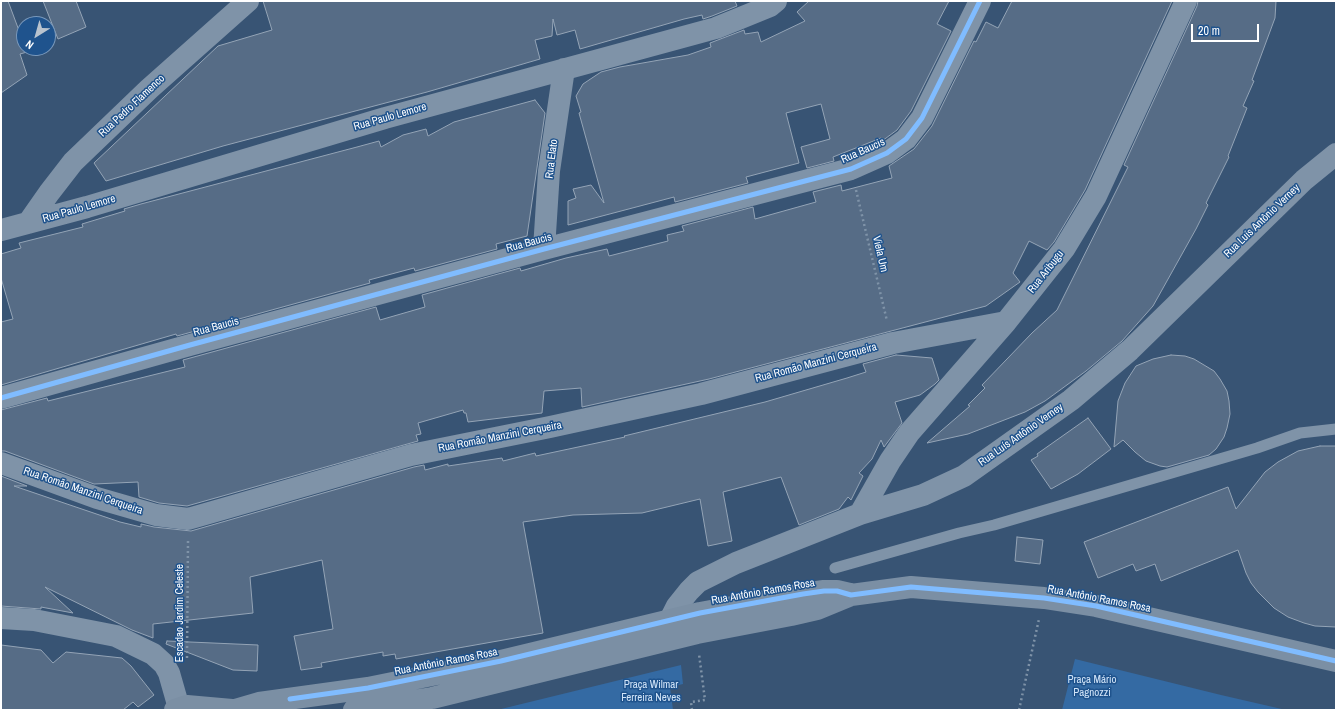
<!DOCTYPE html>
<meta charset="utf-8">
<style>
body{margin:0}
#map{position:relative;width:1337px;height:711px;overflow:hidden;background:#385474;font-family:"Archivo Narrow",sans-serif}
canvas{display:block}
.frame{position:absolute;inset:0;border:2px solid #fff;pointer-events:none}
.north{position:absolute;left:16px;top:16px;width:40px;height:40px;box-sizing:border-box;background:#1f538d;border:1px solid #7998bb;border-radius:50%;rotate:217deg;font-size:11px;font-weight:700;line-height:16px;text-align:center;color:#fff}
.north::after{content:'';display:block;margin:auto;width:14px;height:18px;background:#b9c3ce;clip-path:polygon(50% 0,100% 100%,50% 72%,0 100%)}
.scale{position:absolute;left:1191px;top:24px;width:68px;height:18px;box-sizing:border-box;border:2px solid #fff;border-top:0;padding-left:5px;font-size:12px;line-height:14px;white-space:nowrap;color:#fff;-webkit-text-stroke:3px #1f538d;paint-order:stroke}
</style>
<div id="map">
<canvas width="1337" height="711"></canvas>
<div class="frame"></div>
<div class="north">N</div>
<div class="scale">20 m</div>
</div>
<script>
const g = document.querySelector('canvas').getContext('2d');
g.lineJoin = 'round';
function fill(path, color) { g.fillStyle = color; g.fill(path, 'evenodd'); }
const toPath = rows => new Path2D(rows.map(r => 'M' + r).join(''));
function trace(path, color, width, dash) { g.strokeStyle = color; g.lineWidth = width; g.lineCap = dash ? 'butt' : 'round'; g.setLineDash(dash || []); g.stroke(path); }
function label(font, color, halo, rows, align = 'center') {
  g.font = font + ' "Archivo Narrow",sans-serif'; g.lineWidth = 3; g.setLineDash([]); g.textBaseline = 'middle'; g.strokeStyle = halo; g.fillStyle = color; for (const [text, x, y, turn = 0] of rows) {
    g.save(); g.translate(x, y); g.rotate((+turn || 0) * Math.PI / 180); g.textAlign = isNaN(turn) ? turn : align; if (halo) g.strokeText(text, 0, 0); g.fillText(text, 0, 0); g.restore();
  }
}
fill(toPath([
 [1075,659,1221,695,1286,710,1062,710],
 [681,665,683,684,670,687,673,710,497,710]
]), '#346aa3');
const building = toPath([
 [1,1,8,1,24,44,24,48,26,48,27,52,20,54,27,75,1,93,1,1],
 [43,1,76,1,86,27,58,39,43,1],
 [263,1,735,1,737,6,712,16,703,19,702,15,684,19,580,49,575,30,557,35,553,19,552,36,535,40,540,59,427,92,223,146,106,181,94,163,218,46,272,30,263,1],
 [809,1,949,1,937,24,951,31,911,111,897,130,882,141,881,138,833,157,834,161,807,168,801,147,830,139,821,104,786,113,799,163,746,177,748,183,675,202,674,197,568,225,568,201,576,198,573,189,591,185,604,203,579,113,581,112,576,96,583,84,601,72,620,67,688,55,711,47,710,43,744,30,745,34,758,32,761,42,805,21,797,12,809,1],
 [1012,1,1172,1,1085,190,1054,242,1047,250,1029,241,1013,273,1020,282,986,306,709,379,582,407,581,388,544,391,542,413,468,422,466,413,464,413,463,410,418,423,421,434,416,435,418,441,187,506,159,503,139,497,138,482,94,484,5,451,1,451,1,410,47,398,48,401,185,367,183,360,376,307,380,320,425,307,422,295,520,268,521,271,566,258,607,249,609,256,668,241,667,235,684,231,682,226,753,207,755,219,816,202,813,192,841,185,842,191,892,178,889,166,914,149,932,126,974,41,976,42,986,22,998,28,1012,1],
 [1198,1,1276,1,1275,18,1252,80,1254,81,1243,106,1247,108,1228,156,1229,157,1206,203,1208,205,1196,229,1153,306,1122,341,1086,371,1045,401,1025,412,968,434,927,443,970,406,968,405,985,388,982,385,1032,333,1057,310,1128,167,1124,165,1197,6,1198,1],
 [535,100,545,113,527,236,496,244,497,249,415,271,414,268,369,280,370,283,177,336,176,334,1,385,1,322,13,319,1,278,1,254,21,248,19,243,83,227,82,224,125,211,124,209,141,204,357,147,379,141,381,147,403,135,426,129,428,136,454,122,535,100],
 [896,355,932,358,939,380,935,384,920,395,895,402,902,423,884,447,881,440,872,459,859,473,863,476,851,500,848,497,839,509,799,525,781,477,723,492,732,541,708,546,700,499,642,513,573,515,523,522,543,633,396,659,395,654,383,656,383,652,321,663,322,667,301,670,294,636,333,629,322,560,250,577,253,613,153,624,153,638,132,630,45,587,73,613,41,607,41,609,1,606,1,476,27,486,14,486,120,522,141,527,141,524,154,527,191,531,414,467,424,465,425,470,448,464,448,466,502,458,503,461,535,453,536,456,625,437,624,436,765,402,847,378,866,372,863,364,896,355],
 [1171,355,1185,356,1194,359,1214,371,1220,379,1227,391,1229,401,1230,414,1227,428,1224,437,1216,449,1209,455,1167,467,1160,466,1146,461,1135,452,1123,440,1114,447,1118,401,1125,383,1136,366,1153,359,1171,355],
 [1088,418,1111,449,1078,474,1051,489,1031,460,1038,456,1037,454,1088,418],
 [1320,446,1336,446,1336,627,1315,626,1304,623,1288,617,1274,608,1258,592,1251,583,1246,573,1238,550,1161,581,1155,564,1136,571,1133,564,1098,578,1084,542,1228,487,1236,509,1265,472,1278,462,1298,451,1320,446],
 [1017,537,1043,540,1040,564,1015,561,1017,537],
 [167,641,258,645,257,671,233,670,166,644,167,641],
 [1,645,41,650,53,663,66,652,122,658,131,666,154,695,138,707,133,702,123,710,1,710,1,645]
]);
fill(building, '#566c86');
trace(building, '#94a4b6', 1);
trace(toPath([
 [856,190,887,321],
 [187,658,188,541],
 [692,710,691,702,705,700,699,654],
 [1019,710,1039,619]
]), '#7f93a8', 2.5, [2, 3]);
trace(toPath([
 [835,568,959,533,994,525,1257,448,1300,433,1336,429]
]), '#7f93a8', 11);
trace(toPath([
 [28,223,49,193,73,162,149,89,248,1],
 [1,230,87,207,385,118,716,28,770,6,776,1],
 [544,249,549,171,564,69],
 [1,398,190,345,544,249,851,169,887,153,906,139,922,118,980,1],
 [1,463,97,498,156,515,188,519,411,455,550,427,701,394,893,343,1006,322],
 [860,514,890,461,909,433,1006,322,1064,249,1096,196,1186,1],
 [1,618,34,620,116,636,153,654,164,664,169,673,179,708],
 [674,635,670,620,677,606,689,591,698,582,736,563,860,514,923,495,964,476,1071,400,1130,350,1304,180,1336,154]
]), '#7f93a8', 22);
trace(toPath([
 [175,710,187,706,232,710],
 [235,710,259,703,368,688,501,661,700,613,803,594,824,591,837,591,850,594],
 [354,710,432,698,697,633,791,615,817,609,851,595,911,587,1044,598,1096,606,1336,661]
]), '#7b8fa4', 22);
trace(toPath([
 [1,398,190,345,544,249,851,169,887,153,906,139,922,118,980,1],
 [290,699,368,688,501,661,700,613,803,594,824,591,837,591,851,595,911,587,1044,598,1096,606,1336,661]
]), '#80bcff', 5);
label('11px', '#fff', '#1f538d', [
 ["Rua Pedro Flamenco",132,106,-43],
 ["Rua Paulo Lemore",390,117,-16],
 ["Rua Baucis",863,151,-24],
 ["Rua Elato",552,159,-83],
 ["Rua Paulo Lemore",79,209,-16],
 ["Rua Luís Antônio Verney",1262,221,-44],
 ["Rua Baucis",529,243,-15],
 ["Viela Um",880,254,77],
 ["Rua Aribugu",1046,272,-52],
 ["Rua Baucis",216,327,-15],
 ["Rua Romão Manzini Cerqueira",816,363,-15],
 ["Rua Luís Antônio Verney",1021,435,-35],
 ["Rua Romão Manzini Cerqueira",500,437,-11],
 ["Rua Romão Manzini Cerqueira",83,491,19],
 ["Rua Antônio Ramos Rosa",763,592,-10],
 ["Rua Antônio Ramos Rosa",1099,599,11],
 ["Escadao Jardim Celeste",180,613,-90],
 ["Rua Antônio Ramos Rosa",446,662,-11]
]);
label('11px', '#d2e5f9', '#1f538d', [
 ["Praça Mário",1092,680],
 ["Pagnozzi",1092,693],
 ["Praça Wilmar",651,685],
 ["Ferreira Neves",651,698]
]);
</script>
